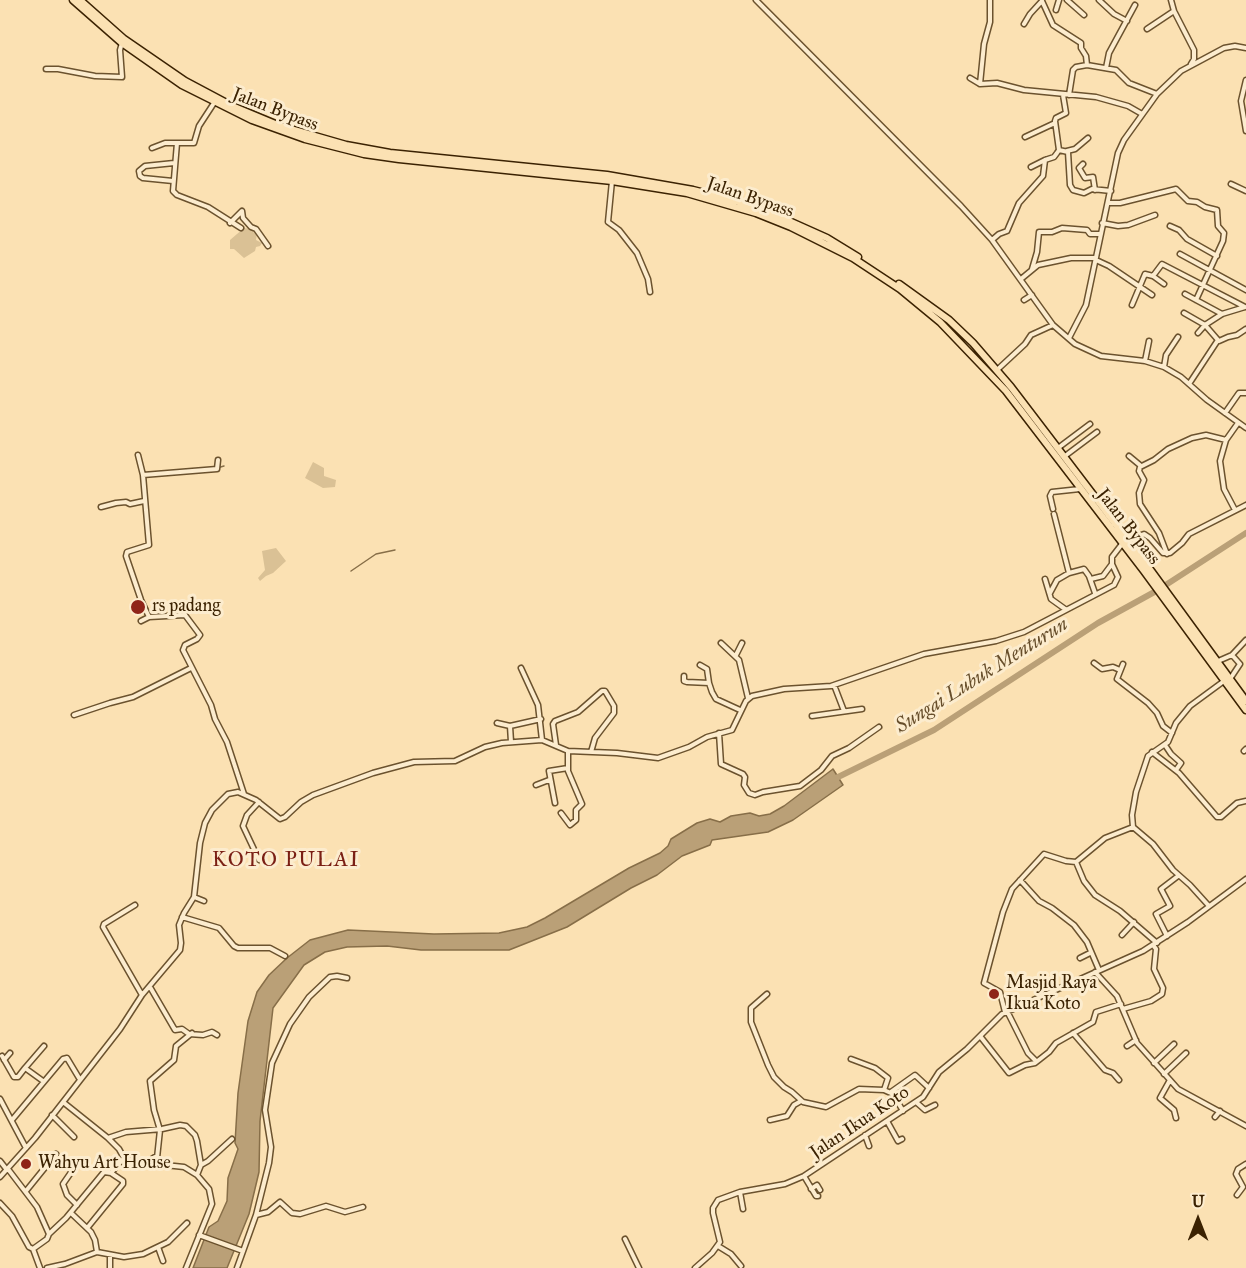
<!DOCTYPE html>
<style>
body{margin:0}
#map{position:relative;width:1246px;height:1268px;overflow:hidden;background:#fbe1b3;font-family:"IM FELL Great Primer",serif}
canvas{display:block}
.north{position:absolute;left:1168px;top:1190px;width:60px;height:60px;-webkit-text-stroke:4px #fcecce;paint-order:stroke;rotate:0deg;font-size:16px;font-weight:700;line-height:24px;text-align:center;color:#3b2202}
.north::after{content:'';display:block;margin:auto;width:21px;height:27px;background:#3b2202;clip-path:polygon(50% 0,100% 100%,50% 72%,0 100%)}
</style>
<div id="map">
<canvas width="1246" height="1268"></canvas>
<div class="north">U</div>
</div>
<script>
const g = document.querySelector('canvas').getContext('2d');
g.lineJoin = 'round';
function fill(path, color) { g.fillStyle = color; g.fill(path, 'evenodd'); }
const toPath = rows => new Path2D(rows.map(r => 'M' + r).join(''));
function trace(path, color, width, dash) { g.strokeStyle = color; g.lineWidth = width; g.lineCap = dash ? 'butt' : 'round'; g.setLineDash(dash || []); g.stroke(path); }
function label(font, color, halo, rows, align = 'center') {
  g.font = font + ' "IM FELL Great Primer",serif'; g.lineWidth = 6; g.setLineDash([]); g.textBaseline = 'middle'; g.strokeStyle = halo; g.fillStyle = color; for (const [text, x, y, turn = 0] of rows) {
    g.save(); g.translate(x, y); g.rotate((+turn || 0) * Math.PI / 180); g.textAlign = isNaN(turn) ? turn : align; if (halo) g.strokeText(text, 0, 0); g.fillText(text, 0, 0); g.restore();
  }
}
fill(toPath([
 [244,228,252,229,253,232,257,233,256,240,262,243,260,246,256,247,255,251,244,258,234,249,230,249,230,240],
 [313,462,324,468,324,476,336,480,335,487,323,488,305,478],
 [276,548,286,561,273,573,266,576,260,581,258,578,265,570,262,551]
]), '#dac195');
const water = toPath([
 [833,769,843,785,793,820,768,832,712,840,710,845,682,856,657,875,631,888,567,927,509,950,421,950,387,946,347,947,325,952,304,965,273,1008,260,1121,259,1172,249,1214,227,1268,193,1268,209,1227,218,1221,227,1201,228,1178,238,1149,235,1143,238,1093,248,1021,257,992,269,975,287,958,310,940,348,930,434,934,499,933,527,927,545,918,629,868,660,853,668,846,671,839,697,823,710,819,720,822,731,816,750,813,759,816,770,814,784,806,833,769]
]);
fill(water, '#baa077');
trace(water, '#876e48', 1.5);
trace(toPath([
 [217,468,224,466],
 [192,469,209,468],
 [351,571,376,554,395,550]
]), '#876e48', 1.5);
trace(toPath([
 [832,780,934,730,1098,623,1158,590,1246,533]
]), '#baa077', 6);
const minor = toPath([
 [756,0,961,206,992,240,1053,325,1075,344,1101,356,1145,361,1164,367,1181,377,1207,400,1246,428],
 [1067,0,1084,15],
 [1099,0,1114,14,1127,21],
 [1171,0,1174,11,1194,50,1194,59,1191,64],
 [1042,1,1053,25,1081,43,1081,48,1086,56,1087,65],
 [1056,10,1059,0],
 [1024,24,1030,14,1042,1],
 [1147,29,1174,11],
 [1106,68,1109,53,1135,5],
 [46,69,58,69,95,76,122,77,120,50,122,43],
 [970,78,980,84,997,83,1024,90,1096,97,1128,106,1142,114],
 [1246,80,1241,101,1246,131],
 [980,84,984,44,990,22,990,0],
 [1069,95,1073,70,1076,67,1087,65,1116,70,1129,83,1157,94],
 [214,103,199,126,194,143,177,143,173,191,177,195,208,207,241,228],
 [1025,137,1055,123],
 [152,148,165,143,177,143],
 [1059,150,1068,152,1070,185,1073,190,1084,193,1092,189,1111,191],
 [1067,151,1075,149,1088,138],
 [1083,164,1079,168,1085,178,1093,177,1095,190],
 [1031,167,1045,160],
 [173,181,143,178,140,176,139,171,145,166,174,163],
 [612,181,608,222,619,230,637,253,648,279,650,292],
 [1231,184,1246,191],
 [1108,203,1120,203,1176,189,1188,201,1197,202,1205,207,1217,210,1218,226,1224,233,1223,241,1196,300],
 [230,223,242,211,243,218,251,227,256,229,268,246],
 [1102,223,1118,226,1128,225,1155,215],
 [1170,226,1179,230,1187,239,1217,256],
 [992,240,999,234,1007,231,1019,203,1043,176,1045,160,1054,157,1057,153,1059,150,1055,121,1056,118,1066,113,1063,95],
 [1180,254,1246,290],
 [1096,260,1109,266,1152,295],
 [1032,269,1037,252,1039,232,1052,232,1062,228,1087,230,1090,234,1100,234],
 [1153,276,1164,284],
 [1021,279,1038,265,1071,258,1096,258],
 [1185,294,1222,314],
 [1024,300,1032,295],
 [1132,305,1145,274,1153,276,1162,264,1245,307],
 [1184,313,1205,325,1218,340,1189,384],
 [1198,333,1205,325,1222,314,1245,307],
 [1069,338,1086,305,1118,153,1124,140,1157,94,1181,71,1224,48,1235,46,1246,48],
 [1219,341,1228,337,1237,335,1246,329],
 [1145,361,1149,341],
 [1164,367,1166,355,1178,337],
 [997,370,1025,344,1031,335,1053,325],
 [1225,413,1239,393,1246,393],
 [1058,448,1090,424],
 [138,455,143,475,149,545,127,552,126,556,141,600,149,617,185,615,200,635,197,639,185,645,183,650,211,705,215,719,227,742,244,794],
 [1065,456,1097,432],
 [1129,456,1141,466],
 [143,475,217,469,218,460],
 [101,507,116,503,126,502,130,504,144,501],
 [1053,509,1050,496,1052,492,1080,489],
 [1235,510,1224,489,1220,461,1226,440,1238,423],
 [1054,514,1069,573],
 [1128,540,1144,534,1150,538,1163,553,1170,553,1182,543,1189,534,1246,505],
 [1167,554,1159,533,1140,504,1139,493,1144,480,1139,471,1140,467,1154,460,1168,449,1192,438,1206,435,1226,440],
 [1045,579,1051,599,1065,609],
 [1091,579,1103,576,1112,564],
 [1050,593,1057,580,1069,573,1084,569,1089,576,1095,593],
 [141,621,149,617],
 [721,643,739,660,748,698],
 [736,655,742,643],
 [1216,662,1232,655,1246,640],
 [1094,663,1102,669,1113,667,1120,670],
 [1123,664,1117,679,1148,703,1157,713,1163,726,1172,733],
 [700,665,707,669,709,683],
 [521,668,538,705,542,740],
 [684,676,684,681,687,682,709,683,712,692,716,699,740,710],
 [1230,679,1240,664,1232,655],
 [834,685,844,711],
 [74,715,110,703,133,697,191,668],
 [812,716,862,709],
 [497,723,510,726],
 [719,733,721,764,743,774,745,777,744,785,749,793,755,795,763,792,800,786,821,770,832,756,849,748,879,727],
 [511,742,510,726,541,719],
 [556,745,553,724,555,721,578,712,602,691,605,691,614,706,614,713,595,738,591,752],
 [1165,745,1171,754,1181,763,1176,770],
 [1244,751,1246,749],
 [1152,752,1179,773,1217,817,1221,817,1237,803,1246,801],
 [536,785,549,780],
 [259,802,247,815,243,826,259,860],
 [555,803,549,771,568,768],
 [561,813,570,825,576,820,576,810,582,804,568,771,568,751],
 [1133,827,1153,844,1173,870,1190,885,1209,906],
 [1076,862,1084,881,1095,895,1120,911,1157,943],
 [1020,880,1039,901,1052,908,1074,925,1087,942,1099,970],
 [194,897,204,901],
 [135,905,104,924,103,927,142,995],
 [182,917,219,928,234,946,238,948,270,948,285,956],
 [1122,935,1134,922],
 [1167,936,1156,914,1170,906,1161,889,1178,876],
 [1080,958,1090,953],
 [1095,972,1117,996,1137,1043,1178,1089,1246,1126],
 [150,987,175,1030,182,1029,189,1034,203,1035,212,1032,217,1035],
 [767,994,751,1008,751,1022,768,1065,774,1077,784,1087,792,1092,803,1102,826,1107,859,1089,884,1090,893,1094,903,1111],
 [1123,1009,1151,1001,1162,994,1163,988,1154,969,1156,949,1153,945],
 [1007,1011,1028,1053,1036,1061],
 [1005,1012,1000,992,984,983,1003,912,1012,889,1044,854,1066,861,1076,862,1105,838,1133,827,1132,815,1136,792,1148,756,1168,742,1176,723,1190,706,1224,681],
 [1073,1033,1105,1070,1113,1073,1119,1080],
 [980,1036,1009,1073,1025,1065,1035,1063,1049,1052,1056,1043,1093,1022,1096,1012,1121,1004],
 [1127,1046,1136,1040],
 [2,1056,14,1077,18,1077,25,1068],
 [851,1059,875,1068,888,1078,884,1090],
 [4,1060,10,1053],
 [1154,1063,1174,1044],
 [1164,1074,1186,1053],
 [1170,1080,1160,1098,1174,1110,1176,1118],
 [43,1081,25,1068,44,1046],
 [891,1092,915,1075,929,1088],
 [0,1099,26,1148],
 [63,1102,108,1138,126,1132,162,1129,180,1125,186,1126,195,1135,197,1141,201,1165,197,1175],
 [916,1102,925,1110,935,1105],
 [52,1115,74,1137],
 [1215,1117,1220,1111],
 [12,1120,63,1059,67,1058,79,1078],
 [770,1120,787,1116,794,1105,801,1101],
 [887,1121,898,1141,902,1139],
 [865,1135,869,1146],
 [108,1138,119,1149,124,1158,141,1166,155,1157,165,1165,184,1167,197,1175,209,1189,212,1204,186,1268],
 [157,1158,160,1130,154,1110,150,1081,174,1060,176,1046,192,1033],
 [0,1161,7,1170],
 [201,1165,208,1161,232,1139],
 [8,1169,37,1207,49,1234],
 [72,1171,63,1184,67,1195,77,1205],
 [804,1176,816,1196,818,1196],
 [0,1177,35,1138,120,1029,142,995,180,950,181,943,179,925,184,913,194,897,200,843,205,823,212,810,228,794,238,792,256,800,280,819,285,817,301,802,313,795,373,773,414,762,455,761,485,747,502,743,542,740,568,751,617,753,658,758,689,747,707,737,732,730,746,701,752,696,784,689,831,686,924,654,996,641,1024,632,1114,585,1118,577,1112,564,1112,557,1122,544],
 [811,1189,817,1185,820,1190],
 [26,1191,56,1154],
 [740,1192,743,1209],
 [1237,1195,1243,1187,1236,1174,1238,1169,1246,1164],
 [0,1203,12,1216,29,1247,33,1249,47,1239,49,1234,66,1218,104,1172,111,1173],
 [71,1213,91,1232,95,1240,97,1252],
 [256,1215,268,1212,280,1202,292,1213,300,1214,326,1206,345,1212,363,1207],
 [88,1227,123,1184,123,1181,111,1173,124,1158],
 [199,1235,243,1251],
 [625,1239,639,1268],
 [718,1246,731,1254,741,1266],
 [158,1247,163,1261],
 [33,1249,40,1268],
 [110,1255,110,1268],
 [47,1268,65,1264,97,1252,124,1257,143,1254,168,1242,187,1223],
 [237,1268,256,1215,269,1163,271,1147,265,1110,272,1063,290,1024,309,997,330,977,337,976,347,978],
 [695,1268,712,1253,720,1242,713,1213,713,1208,718,1200,740,1192,785,1184,804,1176,923,1097,939,1072,967,1049,1002,1014,1143,951,1188,922,1246,879]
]);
const highway = toPath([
 [73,0,122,43,182,85,252,120,305,139,364,154,399,159,612,181,687,193,756,213,791,227,853,258,900,289,940,322,1006,391,1144,571,1246,710],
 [80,0,124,39,185,81,232,106,280,126,346,145,390,153,607,175,693,190,737,201,789,221,827,238,858,257],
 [899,284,949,320,973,343,1011,387,1149,568,1246,701]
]);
trace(minor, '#6b522e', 7);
trace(highway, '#3b2202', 9);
trace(minor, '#fcecce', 4);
trace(highway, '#fbe1b3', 6);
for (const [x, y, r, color] of [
 [138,607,8,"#8f2418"],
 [994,994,6,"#8f2418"],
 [26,1164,6,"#8f2418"]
]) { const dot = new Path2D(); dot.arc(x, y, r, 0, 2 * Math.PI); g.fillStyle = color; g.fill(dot); trace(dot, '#fcecce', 2); }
label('18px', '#3b2202', '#fcecce', [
 ["Jalan Bypass",275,110,21],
 ["Jalan Bypass",750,198,19],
 ["Jalan Bypass",1128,527,52],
 ["Jalan Ikua Koto",860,1123,-34]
]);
label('18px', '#3b2202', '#fcecce', [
 ["rs padang",152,607],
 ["Masjid Raya",1006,984],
 ["Ikua Koto",1006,1005],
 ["Wahyu Art House",38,1164]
], 'left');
label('italic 20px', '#674e2b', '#fcecce', [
 ["Sungai Lubuk Menturun",982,676,-32]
]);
g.letterSpacing = '1.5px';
label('21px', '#7a1f14', '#fcecce', [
 ["KOTO PULAI",286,861]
]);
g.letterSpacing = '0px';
</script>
